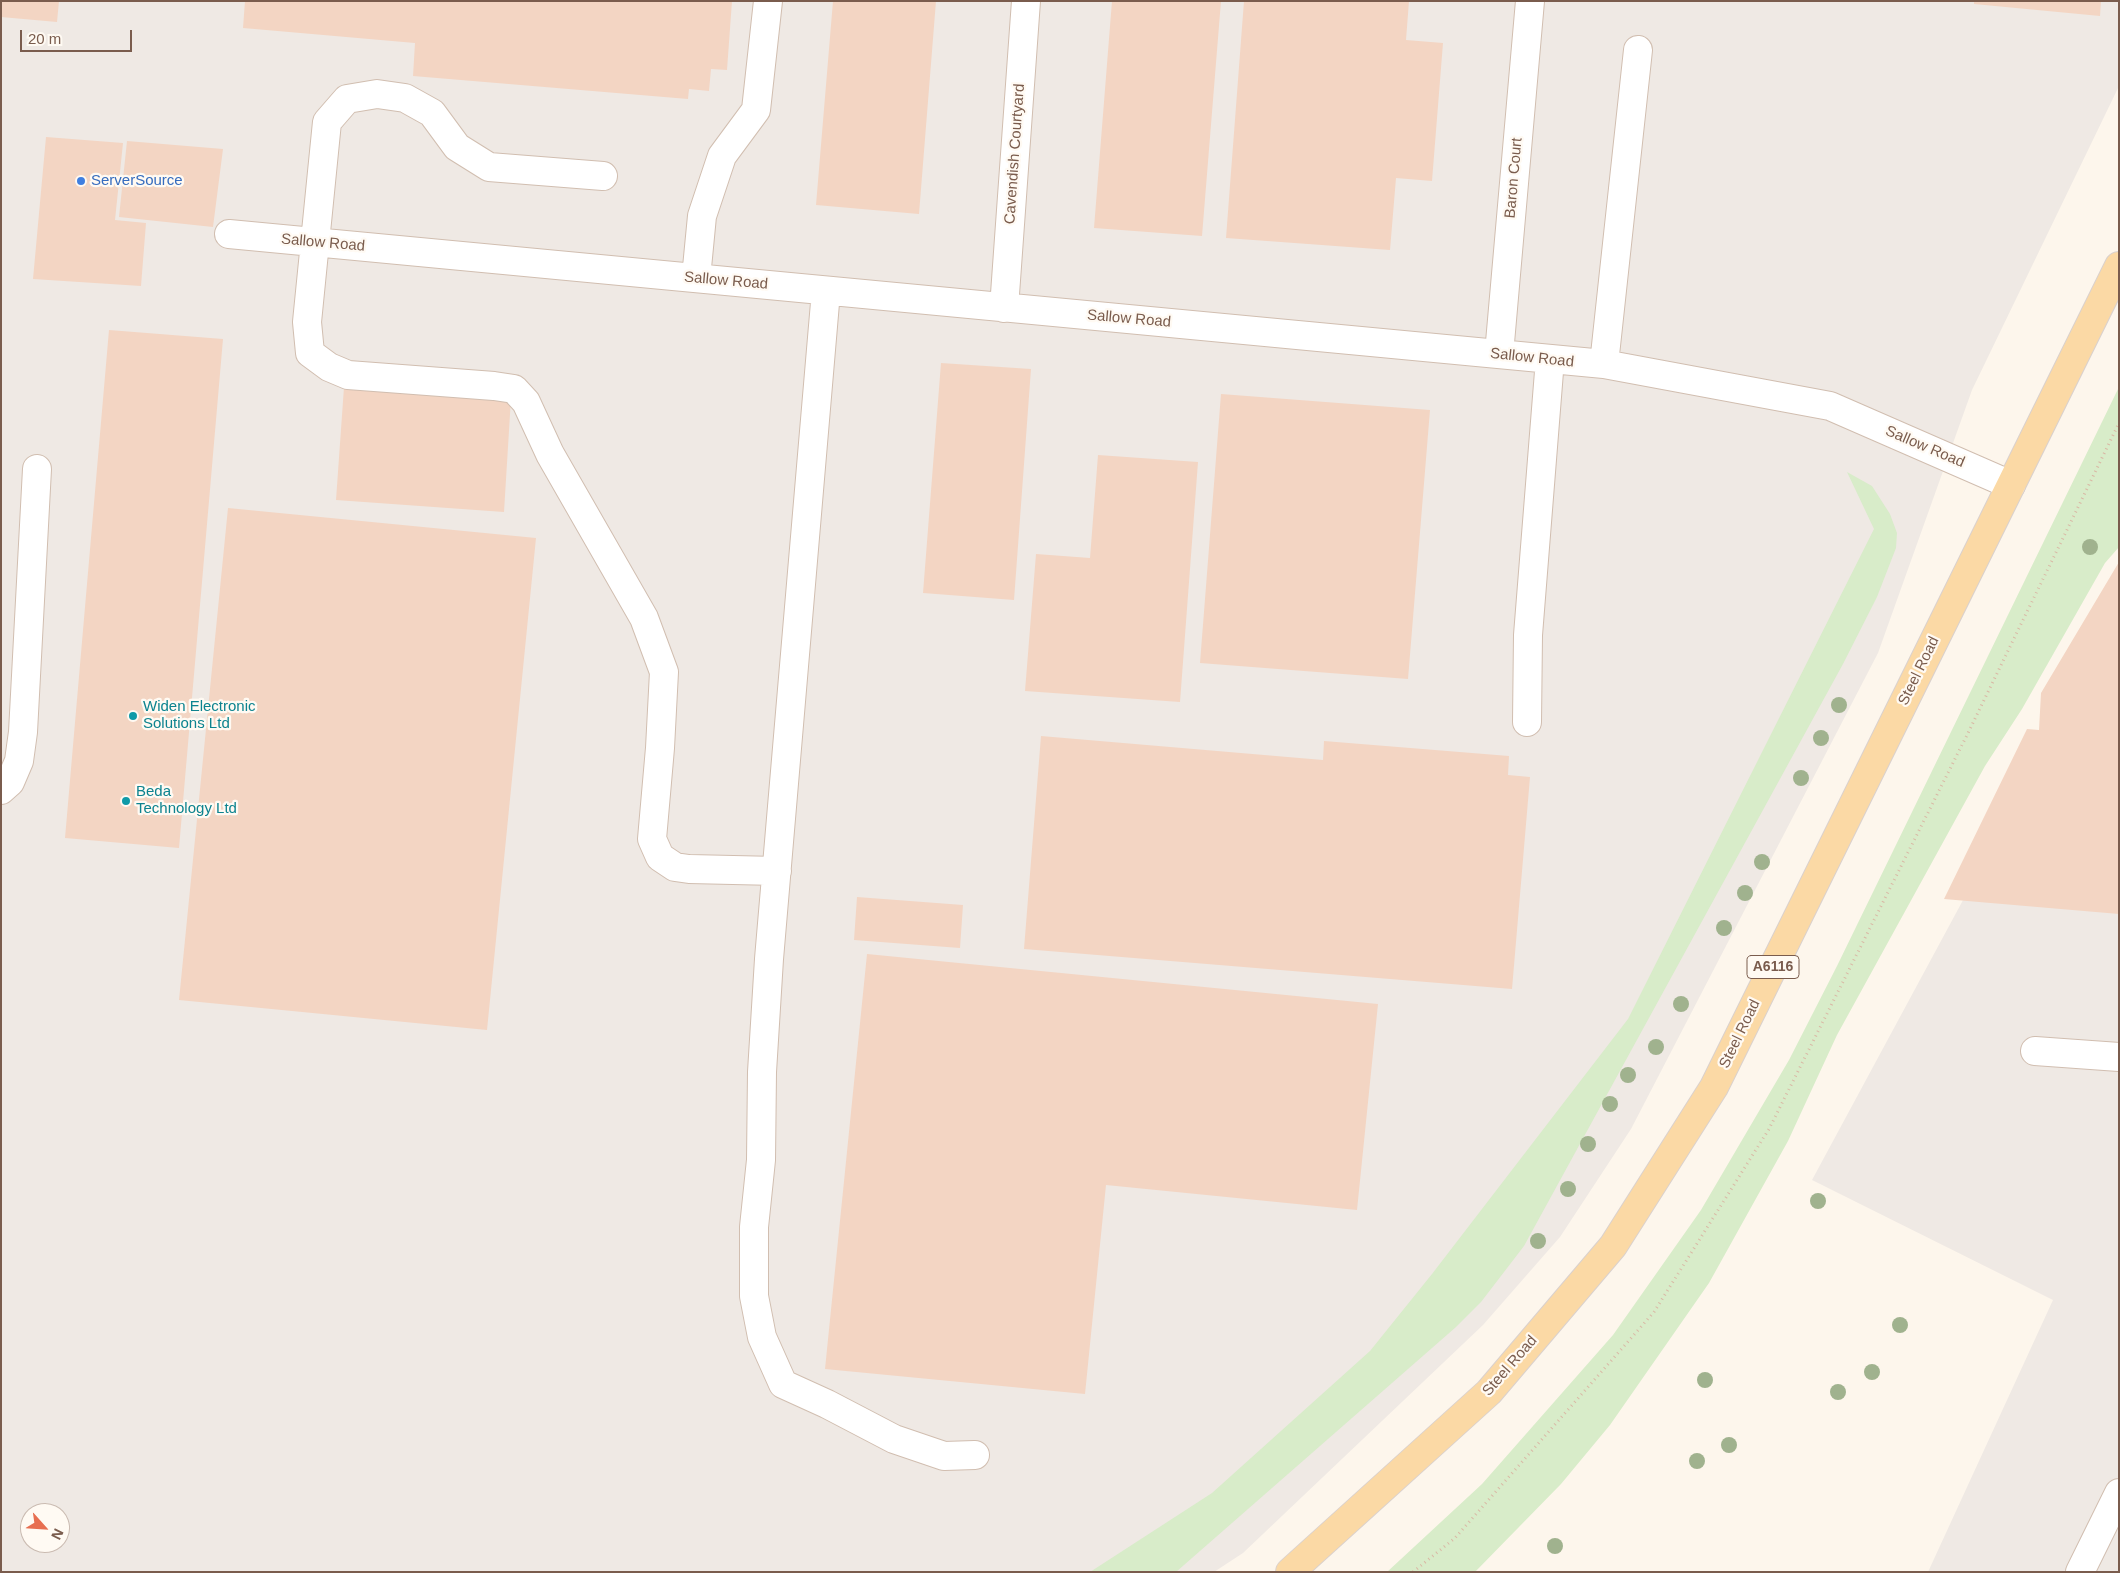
<!DOCTYPE html>
<style>
body{margin:0}
#map{position:relative;width:2120px;height:1573px;overflow:hidden;background:#fdf6ec;font-family:Helvetica,sans-serif}
canvas{display:block}
.frame{position:absolute;inset:0;border:2px solid #7a5c4d;pointer-events:none}
.north{position:absolute;left:20px;top:1503px;width:50px;height:50px;box-sizing:border-box;background:#fffaf3;border:1px solid #cabbb1;border-radius:50%;rotate:116deg;font-size:14px;font-weight:700;line-height:20px;text-align:center;color:#7a5c4d}
.north::after{content:'';display:block;margin:auto;width:18px;height:22px;background:#e76f51;clip-path:polygon(50% 0,100% 100%,50% 72%,0 100%)}
.scale{position:absolute;left:20px;top:30px;width:112px;height:22px;box-sizing:border-box;border:2px solid #7a5c4d;border-top:0;padding-left:6px;font-size:15px;line-height:18px;white-space:nowrap;color:#7a5c4d;-webkit-text-stroke:4px #fffaf3;paint-order:stroke}
</style>
<div id="map">
<canvas width="2120" height="1573"></canvas>
<div class="frame"></div>
<div class="north">N</div>
<div class="scale">20 m</div>
</div>
<script>
const g = document.querySelector('canvas').getContext('2d');
g.lineJoin = 'round';
function fill(path, color) { g.fillStyle = color; g.fill(path, 'evenodd'); }
const toPath = rows => new Path2D(rows.map(r => 'M' + r).join(''));
function trace(path, color, width, dash) { g.strokeStyle = color; g.lineWidth = width; g.lineCap = dash ? 'butt' : 'round'; g.setLineDash(dash || []); g.stroke(path); }
function label(font, color, halo, rows, align = 'center') {
  g.font = font + ' Helvetica,sans-serif'; g.lineWidth = 4.5; g.setLineDash([]); g.textBaseline = 'middle'; g.strokeStyle = halo; g.fillStyle = color; for (const [text, x, y, turn = 0] of rows) {
    g.save(); g.translate(x, y); g.rotate((+turn || 0) * Math.PI / 180); g.textAlign = isNaN(turn) ? turn : align; if (halo) g.strokeText(text, 0, 0); g.fillText(text, 0, 0); g.restore();
  }
}
fill(toPath([
 [1,1,2119,1,2119,86,1972,390,1878,653,1631,1129,1560,1237,1483,1325,1243,1553,1214,1572,1,1572],
 [30,1513,60,1513,60,1543,30,1543],
 [2119,611,2119,1572,1928,1572,2053,1300,1812,1180]
]), '#efe9e4');
fill(toPath([
 [2119,387,2119,547,2105,563,2022,709,1985,766,1837,1035,1788,1141,1709,1283,1610,1425,1561,1484,1475,1572,1387,1572,1482,1484,1613,1335,1701,1210,1789,1060,1837,966],
 [1847,472,1872,486,1890,514,1897,533,1896,548,1877,597,1843,664,1524,1246,1481,1302,1456,1327,1176,1572,1090,1572,1212,1493,1370,1351,1432,1274,1628,1019,1874,529]
]), '#d8ecc9');
fill(toPath([
 [1,1,59,1,57,22,1,17],
 [245,1,732,1,727,70,711,69,709,91,689,89,688,99,413,76,415,43,243,28],
 [833,1,936,1,919,214,816,205],
 [1112,1,1221,1,1202,236,1094,228],
 [1244,1,1409,1,1406,40,1443,43,1432,181,1396,178,1390,250,1226,238],
 [1974,1,2101,1,2100,16,1974,4],
 [46,137,123,143,115,220,146,223,141,286,33,279],
 [127,141,223,149,213,227,119,217],
 [109,330,223,339,179,848,65,838],
 [941,363,1031,369,1014,600,923,593],
 [344,387,511,398,504,512,336,500],
 [1221,394,1430,410,1408,679,1200,663],
 [1098,455,1198,462,1180,702,1025,691,1036,554,1090,558],
 [228,508,536,538,487,1030,179,1000],
 [2119,562,2119,914,1944,899,2027,729,2039,730,2041,693],
 [1041,736,1323,760,1324,741,1509,756,1508,775,1530,777,1512,989,1024,949],
 [857,897,963,905,960,948,854,940],
 [867,954,1378,1004,1357,1210,1106,1185,1085,1394,825,1369]
]), '#f3d5c3');
const minor = toPath([
 [603,176,489,167,457,147,432,113,405,98,377,94,347,99,327,122,307,322,310,353,329,367,348,375,494,386,514,389,526,402,550,454,644,618,664,672,660,748,652,839,660,857,675,867,689,869,777,871],
 [229,234,1604,364,1830,406,2011,485],
 [696,278,702,216,722,156,756,110,768,1],
 [826,291,769,959,762,1072,761,1160,754,1227,754,1296,762,1337,783,1384,827,1404,894,1439,944,1456,975,1455],
 [1004,308,1026,1],
 [1499,354,1530,1],
 [1604,364,1638,50],
 [1527,722,1528,635,1550,359],
 [1,790,10,782,19,761,23,732,37,469],
 [2035,1051,2119,1057],
 [2080,1572,2119,1493]
]);
const major = toPath([
 [1290,1572,1489,1392,1613,1246,1714,1087,2119,266]
]);
trace(minor, '#d1beb0', 30);
trace(major, '#dad1cd', 30);
trace(toPath([
 [1413,1572,1455,1538,1654,1312,1769,1129,1968,733,2119,423]
]), '#d9b8a5', 3, [1, 4]);
trace(minor, '#fff', 28);
trace(major, '#fbd9a5', 28);
g.fillStyle = '#a0b28e';
for (const [x, y] of [
 [2090,547],
 [1839,705],
 [1821,738],
 [1801,778],
 [1762,862],
 [1745,893],
 [1724,928],
 [1681,1004],
 [1656,1047],
 [1628,1075],
 [1610,1104],
 [1588,1144],
 [1568,1189],
 [1818,1201],
 [1538,1241],
 [1900,1325],
 [1872,1372],
 [1705,1380],
 [1838,1392],
 [1729,1445],
 [1697,1461],
 [1555,1546]
]) { g.beginPath(); g.arc(x, y, 8, 0, 2 * Math.PI); g.fill(); }
for (const [x, y, r, color] of [
 [81,181,5,"#3f7fe0"],
 [133,716,5,"#0f9aa8"],
 [126,801,5,"#0f9aa8"]
]) { const dot = new Path2D(); dot.arc(x, y, r, 0, 2 * Math.PI); g.fillStyle = color; g.fill(dot); trace(dot, '#fffaf3', 2); }
for (const [x, y, w] of [
 [1773,967,52]
]) { const box = new Path2D(); box.roundRect(x - w / 2, y - 11.5, w, 23, 4); g.fillStyle = '#fffaf3'; g.fill(box); trace(box, '#7a5c4d', 1); }
label('bold 14px', '#7a5c4d', null, [
 ["A6116",1773,967]
]);
label('15px', '#7a5c4d', '#fffaf3', [
 ["Cavendish Courtyard",1015,154,-86],
 ["Baron Court",1514,178,-85],
 ["Sallow Road",323,243,5],
 ["Sallow Road",726,281,5],
 ["Sallow Road",1129,319,5],
 ["Sallow Road",1532,358,6],
 ["Sallow Road",1925,447,23],
 ["Steel Road",1919,671,-64],
 ["Steel Road",1740,1034,-64],
 ["Steel Road",1510,1366,-49]
]);
label('15px', '#366cbe', '#fffaf3', [
 ["ServerSource",91,181]
], 'left');
label('15px', '#0d838f', '#fffaf3', [
 ["Widen Electronic",143,707],
 ["Solutions Ltd",143,724],
 ["Beda",136,792],
 ["Technology Ltd",136,809]
], 'left');
</script>
